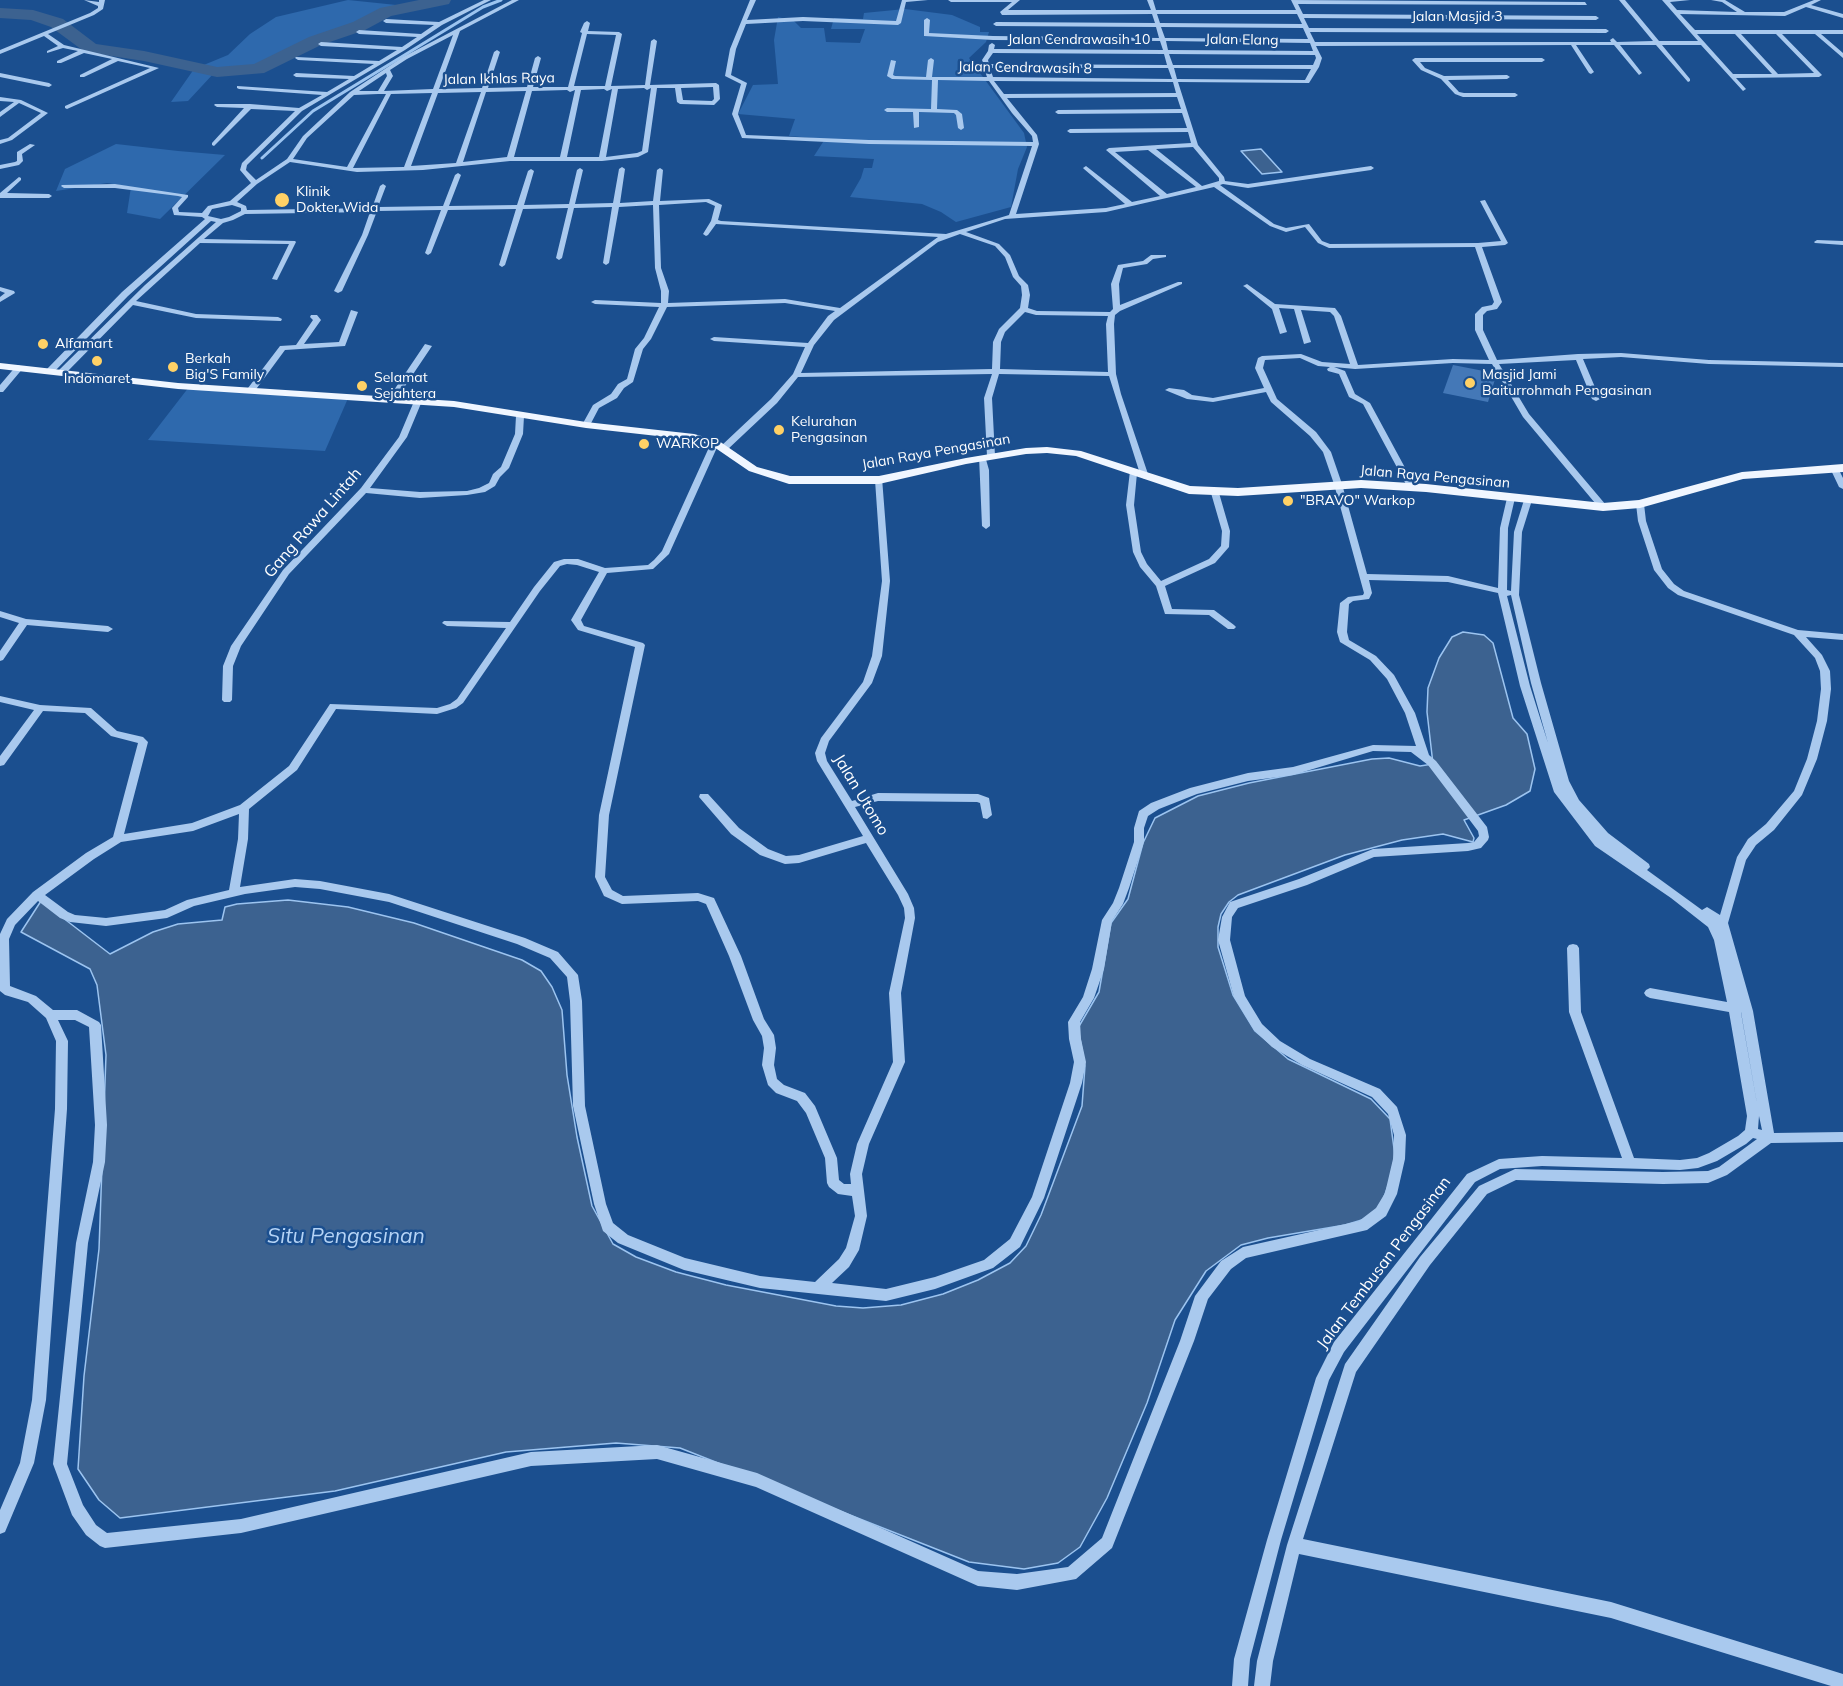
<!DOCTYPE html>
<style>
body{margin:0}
canvas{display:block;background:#1b4f8f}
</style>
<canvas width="1843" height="1686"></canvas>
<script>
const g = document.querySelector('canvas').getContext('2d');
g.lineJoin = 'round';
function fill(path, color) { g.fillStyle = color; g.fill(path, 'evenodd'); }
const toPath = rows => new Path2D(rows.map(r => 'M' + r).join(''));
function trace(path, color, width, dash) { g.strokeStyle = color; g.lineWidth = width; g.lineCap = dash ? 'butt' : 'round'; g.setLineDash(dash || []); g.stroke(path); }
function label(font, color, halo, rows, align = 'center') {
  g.font = font + ' Mulish,sans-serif'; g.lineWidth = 5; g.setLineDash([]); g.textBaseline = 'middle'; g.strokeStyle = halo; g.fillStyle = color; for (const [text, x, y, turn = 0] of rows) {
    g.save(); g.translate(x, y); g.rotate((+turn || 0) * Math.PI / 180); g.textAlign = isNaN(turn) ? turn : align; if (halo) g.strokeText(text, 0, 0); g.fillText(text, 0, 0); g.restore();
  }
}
fill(toPath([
 [348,0,406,6,383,11,365,25,306,45,273,63,244,72,214,73,188,101,171,102,194,69,228,55,250,34,276,17],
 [905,9,952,15,980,27,980,32,989,32,986,42,969,58,1024,133,1027,147,1018,169,1011,207,956,222,941,212,922,204,850,197,861,178,864,168,872,168,874,159,814,156,825,139,789,136,795,119,738,114,753,85,778,84,774,40,778,17,794,21,801,28,824,28,826,42,860,43,865,29,831,29,834,18,863,19,864,13],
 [116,144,178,151,225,155,160,219,127,213,131,187,107,183,56,191,65,169],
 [189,387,349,396,325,451,148,440]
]), '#2e69ad');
const water = toPath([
 [1261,149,1282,172,1262,174,1241,151,1261,149],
 [1463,632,1484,635,1493,643,1513,718,1527,734,1535,769,1530,791,1506,805,1464,820,1474,838,1473,842,1443,834,1402,840,1345,855,1238,895,1229,902,1221,914,1218,927,1218,947,1233,995,1255,1031,1288,1059,1371,1099,1390,1119,1395,1156,1389,1183,1380,1208,1365,1219,1345,1225,1268,1238,1241,1245,1206,1271,1175,1320,1147,1403,1107,1498,1080,1547,1058,1563,1024,1569,969,1562,680,1448,616,1443,506,1452,335,1491,120,1518,99,1500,78,1469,84,1376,99,1249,106,1055,97,985,90,969,21,932,41,901,110,954,153,932,178,924,222,920,225,907,237,904,288,900,348,907,414,923,522,960,541,971,552,987,562,1010,567,1075,577,1137,592,1206,613,1244,636,1257,676,1272,726,1285,836,1306,863,1308,901,1305,943,1294,978,1280,1010,1263,1026,1246,1041,1215,1082,1106,1085,1066,1078,1028,1099,992,1111,923,1128,899,1143,843,1155,818,1198,796,1249,783,1372,759,1389,758,1420,766,1433,764,1427,712,1428,688,1439,658,1452,637,1463,632]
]);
fill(water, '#3c6290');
trace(water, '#9cc4f0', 1.5);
trace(toPath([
 [262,158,313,111,483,7,501,0]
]), '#9cc4f0', 3);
fill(toPath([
 [419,0,451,0,449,4,391,16,365,30,321,45,264,73,217,77,144,61,85,52,51,27,31,20,0,18,0,8,33,10,63,19,96,44,144,51,217,67,254,64,309,37,353,22,380,8,419,0]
]), '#3c6290');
fill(toPath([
 [1453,365,1494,373,1496,376,1488,402,1443,393]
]), '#4478b7');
fill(toPath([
 [84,0,99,2,99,0,105,0,103,9,94,15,48,34,64,45,159,68,67,109,65,108,65,106,150,68,118,61,84,77,80,77,80,75,112,59,84,53,61,63,57,63,57,61,78,51,63,48,47,53,47,51,58,46,44,36,0,54,0,50,90,13,98,8,98,6,84,0],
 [484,0,491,0,442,25,405,50,302,111,247,165,246,170,256,180,287,159,303,136,350,92,403,57,512,0,519,0,460,31,439,89,482,88,494,52,497,50,500,52,488,88,527,87,535,58,538,56,541,58,533,87,568,87,582,33,580,32,584,23,587,21,590,23,588,31,619,32,622,34,611,86,645,85,651,41,654,39,657,41,650,85,716,83,719,85,720,99,714,105,680,104,677,102,675,88,657,88,648,152,638,157,602,161,510,161,423,170,357,172,290,162,257,184,237,202,246,206,247,210,372,208,380,186,383,184,386,186,378,207,443,206,455,175,458,173,461,175,449,206,517,205,528,171,531,169,534,171,524,205,569,204,577,170,580,168,583,170,575,204,613,203,619,169,622,167,625,169,620,203,653,201,657,170,660,168,663,170,660,201,709,199,722,205,718,220,721,221,946,234,1009,215,1032,146,869,144,742,138,732,114,741,84,725,76,730,49,750,0,756,0,747,20,803,17,896,21,902,0,928,0,906,2,901,23,898,25,803,21,746,24,736,49,731,75,747,83,738,114,746,135,869,140,1033,142,1032,136,1012,113,989,81,938,80,937,109,957,110,962,114,964,128,961,130,958,128,956,115,954,113,919,112,919,127,914,128,913,112,887,112,884,110,887,108,931,109,932,80,892,79,887,76,891,60,896,61,893,75,895,76,926,77,928,60,931,58,934,60,932,77,987,77,984,68,982,66,984,65,982,60,988,51,989,45,992,43,995,45,994,49,1163,50,1160,41,993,40,924,36,924,20,927,18,930,20,929,33,993,36,1159,38,1156,27,996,26,993,24,996,22,1155,23,1152,14,1002,15,1000,12,1012,2,951,2,948,0,1020,0,1008,10,1151,10,1147,0,1153,0,1156,10,1296,10,1291,0,1585,2,1587,5,1298,4,1303,14,1596,16,1599,18,1596,20,1304,18,1309,28,1606,29,1609,31,1606,33,1310,32,1315,42,1611,42,1610,40,1613,38,1617,42,1653,41,1619,0,1625,0,1659,41,1698,41,1662,0,1690,0,1670,2,1677,10,1737,12,1722,2,1711,0,1725,0,1745,12,1784,12,1814,0,1821,0,1811,5,1843,14,1843,18,1806,7,1785,16,1680,14,1695,30,1843,30,1843,34,1821,34,1843,53,1843,58,1815,34,1782,34,1822,75,1819,77,1736,78,1746,89,1743,91,1701,45,1662,45,1690,79,1690,81,1688,82,1656,45,1620,45,1642,73,1639,75,1614,45,1576,45,1594,72,1591,74,1589,73,1571,45,1316,46,1322,58,1319,67,1309,83,1178,82,1198,145,1224,177,1225,181,1248,184,1371,166,1374,168,1371,170,1248,188,1223,184,1220,185,1274,224,1286,228,1309,224,1322,241,1330,244,1478,243,1501,241,1480,201,1485,200,1508,243,1505,245,1482,247,1502,302,1497,309,1487,311,1483,315,1483,330,1497,360,1578,354,1621,353,1709,360,1843,363,1843,367,1709,364,1621,357,1583,359,1600,399,1596,401,1592,399,1576,360,1499,364,1529,414,1606,505,1606,509,1603,510,1600,509,1523,417,1492,364,1453,363,1355,369,1334,367,1345,371,1355,394,1370,403,1416,488,1412,490,1408,488,1363,404,1349,397,1339,374,1328,371,1327,369,1330,367,1318,366,1300,358,1265,360,1263,368,1277,399,1316,432,1331,452,1342,484,1367,574,1448,576,1498,588,1500,528,1507,498,1511,495,1515,498,1508,528,1507,590,1511,591,1514,532,1524,500,1528,497,1531,498,1532,500,1522,532,1519,595,1541,683,1569,781,1579,800,1608,833,1649,864,1650,867,1647,870,1702,910,1707,907,1720,915,1737,857,1748,839,1766,824,1794,791,1807,759,1817,721,1821,689,1820,671,1815,658,1794,635,1678,595,1668,588,1654,570,1638,521,1636,504,1640,501,1644,504,1646,521,1662,569,1674,584,1684,591,1798,630,1843,634,1843,640,1806,637,1822,655,1830,671,1831,689,1827,721,1817,759,1802,795,1774,830,1756,845,1746,860,1728,923,1753,1011,1774,1133,1843,1132,1843,1142,1771,1143,1727,1175,1708,1183,1663,1184,1516,1180,1487,1194,1430,1265,1356,1372,1303,1539,1611,1602,1843,1674,1843,1686,1831,1686,1611,1618,1299,1554,1273,1661,1270,1686,1254,1686,1257,1661,1287,1545,1345,1364,1420,1257,1479,1186,1515,1169,1663,1172,1708,1171,1719,1167,1757,1139,1753,1138,1746,1144,1717,1161,1698,1168,1680,1170,1542,1166,1500,1169,1475,1182,1344,1352,1329,1380,1281,1540,1250,1659,1248,1686,1232,1686,1234,1659,1267,1540,1316,1378,1334,1342,1467,1174,1499,1159,1542,1156,1622,1158,1569,1012,1567,948,1569,945,1573,944,1577,945,1579,948,1581,1012,1634,1158,1680,1160,1697,1158,1709,1153,1738,1136,1745,1130,1747,1116,1729,1012,1650,998,1646,996,1644,993,1646,990,1650,988,1727,1002,1714,940,1708,927,1671,898,1595,846,1554,792,1520,686,1498,593,1448,582,1369,580,1372,593,1369,599,1353,601,1349,604,1347,632,1349,640,1376,656,1394,675,1415,713,1429,755,1436,761,1487,827,1489,837,1488,840,1481,848,1468,851,1374,857,1307,885,1238,908,1232,917,1230,940,1245,996,1262,1024,1280,1041,1310,1059,1380,1089,1397,1107,1406,1135,1405,1159,1397,1194,1386,1216,1367,1230,1246,1258,1231,1269,1208,1299,1194,1341,1112,1548,1076,1579,1017,1590,978,1586,756,1487,657,1459,531,1466,241,1533,105,1548,100,1546,86,1535,72,1515,53,1464,76,1243,93,1162,95,1125,89,1027,75,1020,58,1020,68,1041,67,1109,46,1400,34,1463,5,1532,0,1534,0,1510,20,1463,32,1400,55,1109,56,1041,46,1018,28,1002,5,995,0,991,0,934,7,919,33,892,86,853,113,837,138,743,111,736,85,713,43,711,4,765,0,766,0,756,34,710,0,702,0,696,40,705,91,708,117,731,143,737,148,742,124,834,192,823,240,805,289,766,330,704,437,708,450,704,457,699,506,628,447,626,442,623,444,621,510,622,534,587,554,562,564,559,578,559,605,568,648,565,654,560,662,551,711,443,715,441,718,441,719,443,669,554,653,569,607,573,581,620,584,626,643,643,645,645,609,815,605,877,612,890,623,896,698,893,714,898,741,956,764,1019,774,1035,776,1048,774,1065,777,1079,784,1085,805,1093,815,1106,837,1158,839,1180,844,1184,851,1184,850,1174,857,1144,893,1062,889,993,905,918,904,908,898,895,866,843,799,863,785,864,760,855,731,834,699,797,700,794,708,794,739,828,768,849,786,856,799,855,863,836,817,761,815,753,821,738,863,682,872,656,882,581,875,480,876,478,882,478,890,581,882,656,872,683,829,741,825,753,827,761,852,801,878,793,978,794,989,798,992,815,987,819,983,818,980,803,977,802,878,801,855,807,908,894,914,908,915,918,901,993,905,1062,869,1144,862,1174,867,1216,859,1250,849,1267,832,1283,886,1289,935,1277,984,1260,1010,1239,1032,1197,1070,1083,1074,1062,1069,1039,1068,1022,1083,997,1092,969,1102,920,1113,903,1119,888,1134,842,1134,828,1139,811,1151,803,1190,788,1248,773,1293,767,1373,745,1416,746,1405,713,1387,679,1370,660,1340,642,1337,632,1340,603,1348,597,1363,595,1364,593,1334,484,1323,452,1310,436,1271,402,1266,392,1213,402,1187,399,1165,390,1169,388,1184,390,1192,395,1213,398,1264,388,1255,368,1258,358,1262,356,1301,354,1322,362,1350,364,1334,316,1330,312,1301,310,1311,342,1304,344,1294,309,1279,308,1287,332,1280,334,1272,309,1245,287,1243,286,1247,284,1275,304,1335,308,1341,316,1358,365,1453,359,1489,360,1475,330,1475,314,1482,307,1492,305,1494,302,1475,247,1329,248,1318,243,1305,227,1286,232,1270,226,1214,187,1106,212,1005,219,966,232,999,244,1010,255,1019,276,1028,285,1030,295,1028,308,1037,311,1110,312,1113,309,1111,284,1118,265,1143,261,1151,255,1166,255,1166,257,1153,259,1147,264,1123,268,1119,284,1120,305,1178,282,1182,282,1182,284,1120,311,1115,315,1114,324,1116,374,1121,394,1149,477,1145,479,1141,477,1109,376,999,374,992,398,995,456,991,458,987,456,984,398,992,374,798,377,777,403,727,450,721,450,721,446,771,399,793,374,805,347,714,341,710,339,714,337,808,343,828,316,835,311,785,303,667,307,651,339,643,349,633,382,624,388,617,398,599,408,589,427,583,427,582,425,593,405,611,394,618,384,627,379,635,349,644,338,659,307,595,304,591,302,595,300,661,303,661,291,655,268,653,205,619,207,609,263,606,265,603,263,612,207,574,208,562,258,559,260,556,258,568,208,523,209,505,265,502,267,499,265,516,209,448,210,431,253,428,255,425,253,441,210,377,211,368,235,342,291,338,293,334,291,362,235,370,212,245,214,233,220,223,223,204,239,295,241,296,242,277,280,272,279,289,244,200,243,136,301,196,314,278,317,282,319,281,321,196,318,133,305,64,375,58,375,58,371,145,285,216,222,211,221,128,296,53,373,47,373,47,369,122,292,205,219,202,217,174,215,172,208,182,197,178,196,115,188,64,188,61,186,62,185,115,184,188,195,188,197,178,208,179,212,202,213,208,206,230,201,251,183,240,170,242,163,295,111,251,109,214,146,212,145,212,143,244,108,217,107,214,105,215,104,250,104,299,108,322,95,239,89,237,88,237,86,327,92,349,79,296,77,293,75,296,73,354,76,374,64,298,60,295,58,296,57,379,61,397,50,321,46,318,44,321,42,402,47,417,37,359,34,356,32,359,30,421,34,434,25,386,23,383,21,386,19,439,22,484,0],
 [1157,14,1297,14,1302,24,1160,23,1157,14],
 [1161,27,1303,28,1308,39,1165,38,1161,27],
 [587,34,616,35,605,86,574,86,587,34],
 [1697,34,1735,34,1772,74,1733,74,1697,34],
 [1741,34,1776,34,1814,73,1778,74,1741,34],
 [453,35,433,89,384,91,393,76,390,70,407,59,453,35],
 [1166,41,1310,43,1313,51,1168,50,1166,41],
 [993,53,1164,54,1167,65,989,64,988,60,993,53],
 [1169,54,1315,55,1316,58,1313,65,1173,65,1169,54],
 [990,68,1168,68,1172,79,993,77,990,68],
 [1174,68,1311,69,1305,80,1177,79,1174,68],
 [386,73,387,76,378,91,359,91,386,73],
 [994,81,1173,82,1176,93,1004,94,994,81],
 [713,87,714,99,712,101,683,100,681,88,713,87],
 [644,88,647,90,651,88,642,151,637,153,606,157,618,89,644,88],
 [604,89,607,91,612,89,599,157,567,157,581,90,604,89],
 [567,90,570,92,575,90,560,157,514,157,532,91,567,90],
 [526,91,507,157,463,162,486,92,526,91],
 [481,92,456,163,411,166,438,93,481,92],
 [432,93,404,167,353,168,391,94,432,93],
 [378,94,386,94,347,167,293,159,307,138,354,95,378,94],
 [1177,97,1181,109,1058,110,1055,112,1058,114,1182,113,1187,128,1070,129,1067,131,1070,133,1188,132,1191,143,1109,148,1106,150,1160,196,1132,202,1086,166,1083,168,1084,169,1125,204,1106,208,1016,214,1039,144,1037,135,1007,98,1177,97],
 [1193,147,1219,178,1219,181,1202,186,1156,149,1193,147],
 [1148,150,1196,187,1167,194,1115,152,1148,150],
 [706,202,715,206,711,221,703,234,706,236,708,235,716,224,938,237,840,308,785,299,668,303,669,291,661,268,659,205,706,202],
 [232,205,241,208,241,211,229,217,221,219,208,216,212,209,232,205],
 [960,234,995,246,1005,257,1013,277,1021,286,1022,295,1020,308,999,329,993,342,992,369,801,373,814,345,834,320,938,242,960,234],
 [1025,312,1036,315,1108,316,1106,324,1108,372,1000,369,1001,342,1005,332,1025,312],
 [567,564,577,565,599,572,571,620,578,630,635,647,599,815,595,877,604,896,622,904,698,901,706,904,729,956,753,1020,762,1036,764,1048,762,1065,768,1085,776,1093,797,1101,806,1113,825,1158,827,1183,829,1187,838,1194,852,1196,855,1216,846,1248,839,1259,815,1282,760,1276,685,1258,628,1235,613,1223,606,1204,585,1106,582,1001,578,975,558,952,525,938,389,894,320,881,295,879,240,887,248,839,249,809,297,770,336,709,437,714,456,708,463,703,540,591,560,566,567,564],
 [1511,595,1531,683,1548,743,1530,686,1507,596,1511,595],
 [1373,751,1411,752,1428,765,1478,831,1479,836,1474,842,1468,843,1373,849,1299,879,1230,902,1222,917,1218,940,1234,997,1254,1030,1272,1047,1302,1065,1372,1097,1388,1114,1394,1135,1393,1159,1385,1193,1376,1208,1359,1221,1243,1247,1221,1261,1195,1296,1180,1341,1102,1538,1068,1567,1017,1574,978,1571,757,1473,657,1445,531,1452,241,1519,107,1533,96,1525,83,1505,67,1464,88,1243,105,1162,107,1125,101,1025,99,1022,77,1010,53,1010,36,996,10,986,9,939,15,925,38,901,60,918,70,922,106,926,167,918,194,906,245,894,295,887,320,889,389,902,517,944,550,958,567,977,570,1001,573,1106,594,1204,603,1231,618,1243,684,1270,760,1288,886,1301,935,1289,993,1268,1020,1247,1044,1198,1082,1083,1086,1062,1081,1039,1080,1022,1094,998,1104,969,1112,921,1123,904,1129,888,1144,842,1144,828,1148,816,1159,809,1197,794,1248,781,1293,775,1373,751],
 [239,814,238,839,229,890,187,900,165,910,106,918,75,915,68,912,45,895,94,859,121,842,193,831,239,814],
 [1741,1012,1759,1115,1741,1013,1741,1012],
 [1759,1116,1762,1130,1758,1129,1759,1116],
 [1415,58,1542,58,1545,60,1542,62,1420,62,1425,68,1444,76,1507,75,1510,77,1507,79,1448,80,1459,92,1464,93,1515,93,1518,95,1515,97,1463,97,1455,94,1441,79,1421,70,1412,60,1415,58],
 [0,73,49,83,52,85,49,87,0,77,0,73],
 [0,97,21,100,48,113,12,140,0,144,0,140,8,138,41,113,19,103,0,117,0,112,14,102,0,101,0,97],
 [30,144,35,145,22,154,23,161,19,165,0,169,0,165,15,162,17,161,17,152,30,144],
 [19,177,21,178,21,180,7,193,49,194,52,196,49,198,0,198,0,193,19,177],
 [1817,240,1843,241,1843,245,1815,243,1814,242,1817,240],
 [0,287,14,291,15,293,0,302,0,297,5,293,0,291,0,287],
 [351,310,358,312,345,346,285,350,254,392,248,392,248,388,280,346,296,345,313,320,310,317,311,315,317,315,321,320,304,344,339,342,351,310],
 [425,344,432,346,395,401,389,401,388,399,425,344],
 [17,365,24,367,3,392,0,392,0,385,17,365],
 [415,399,421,399,422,401,407,437,370,488,420,492,467,491,479,488,489,483,493,474,501,467,515,434,516,416,520,414,524,416,523,434,509,468,500,477,495,486,485,492,467,495,420,498,366,493,289,574,241,646,233,666,232,700,230,702,224,702,222,700,223,666,231,646,283,570,361,488,399,437,415,399],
 [979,456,985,456,989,470,990,526,986,529,982,526,979,456],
 [1831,466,1837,466,1843,478,1843,489,1839,487,1830,468,1831,466],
 [1130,471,1133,471,1137,473,1134,505,1141,552,1147,564,1161,581,1209,559,1221,546,1222,531,1211,493,1215,491,1219,493,1230,531,1229,547,1215,563,1165,586,1172,609,1214,610,1234,625,1236,627,1234,629,1228,629,1209,615,1165,614,1156,586,1140,567,1133,552,1126,505,1130,471],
 [0,611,26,619,108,626,113,629,108,632,27,625,3,660,0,661,0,651,19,623,0,617,0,611]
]), '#a9c9ee');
fill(toPath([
 [0,363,178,383,454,401,586,422,694,434,719,441,757,467,790,476,879,476,966,458,1026,448,1047,447,1081,451,1190,486,1238,488,1361,480,1426,484,1603,503,1639,500,1742,472,1843,464,1843,472,1743,479,1640,508,1603,511,1426,492,1361,488,1238,496,1189,494,1076,456,1047,453,1026,454,966,464,879,484,789,484,749,471,711,445,693,440,586,428,454,407,178,389,0,369,0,363]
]), '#f0f6ff');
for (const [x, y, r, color] of [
 [282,200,8,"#ffd166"],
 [43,344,6,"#ffd166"],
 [97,361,6,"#ffd166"],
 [173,367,6,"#ffd166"],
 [1470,383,6,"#ffd166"],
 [362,386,6,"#ffd166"],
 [779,430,6,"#ffd166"],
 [644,444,6,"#ffd166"],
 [1288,501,6,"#ffd166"]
]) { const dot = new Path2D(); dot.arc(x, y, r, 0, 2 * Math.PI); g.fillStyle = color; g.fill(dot); trace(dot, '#1b4f8f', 2); }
label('14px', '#fff', '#1b4f8f', [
 ["Jalan Masjid 3",1457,17],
 ["Jalan Cendrawasih 10",1079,40],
 ["Jalan Elang",1242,40,1],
 ["Jalan Cendrawasih 8",1025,68,1],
 ["Jalan Ikhlas Raya",499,79,-1],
 ["Jalan Raya Pengasinan",936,452,-10],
 ["Jalan Raya Pengasinan",1435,477,5]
]);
label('14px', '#fff', '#1b4f8f', [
 ["Klinik",296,192],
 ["Dokter Wida",296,208],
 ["Alfamart",55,344],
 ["Berkah",185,359],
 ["Big'S Family",185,375],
 ["Masjid Jami",1482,375],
 ["Baiturrohmah Pengasinan",1482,391],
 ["Selamat",374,378],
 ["Sejahtera",374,394],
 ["Indomaret",97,379,"center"],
 ["Kelurahan",791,422],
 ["Pengasinan",791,438],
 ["WARKOP",656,444],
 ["\"BRAVO\" Warkop",1300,501]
], 'left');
label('16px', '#fff', '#1b4f8f', [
 ["Gang Rawa Lintah",313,523,-49],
 ["Jalan Utomo",861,795,59],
 ["Jalan Tembusan Pengasinan",1384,1263,-53]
]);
label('italic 21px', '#b5d3f5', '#1b4f8f', [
 ["Situ Pengasinan",346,1237]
]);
</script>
